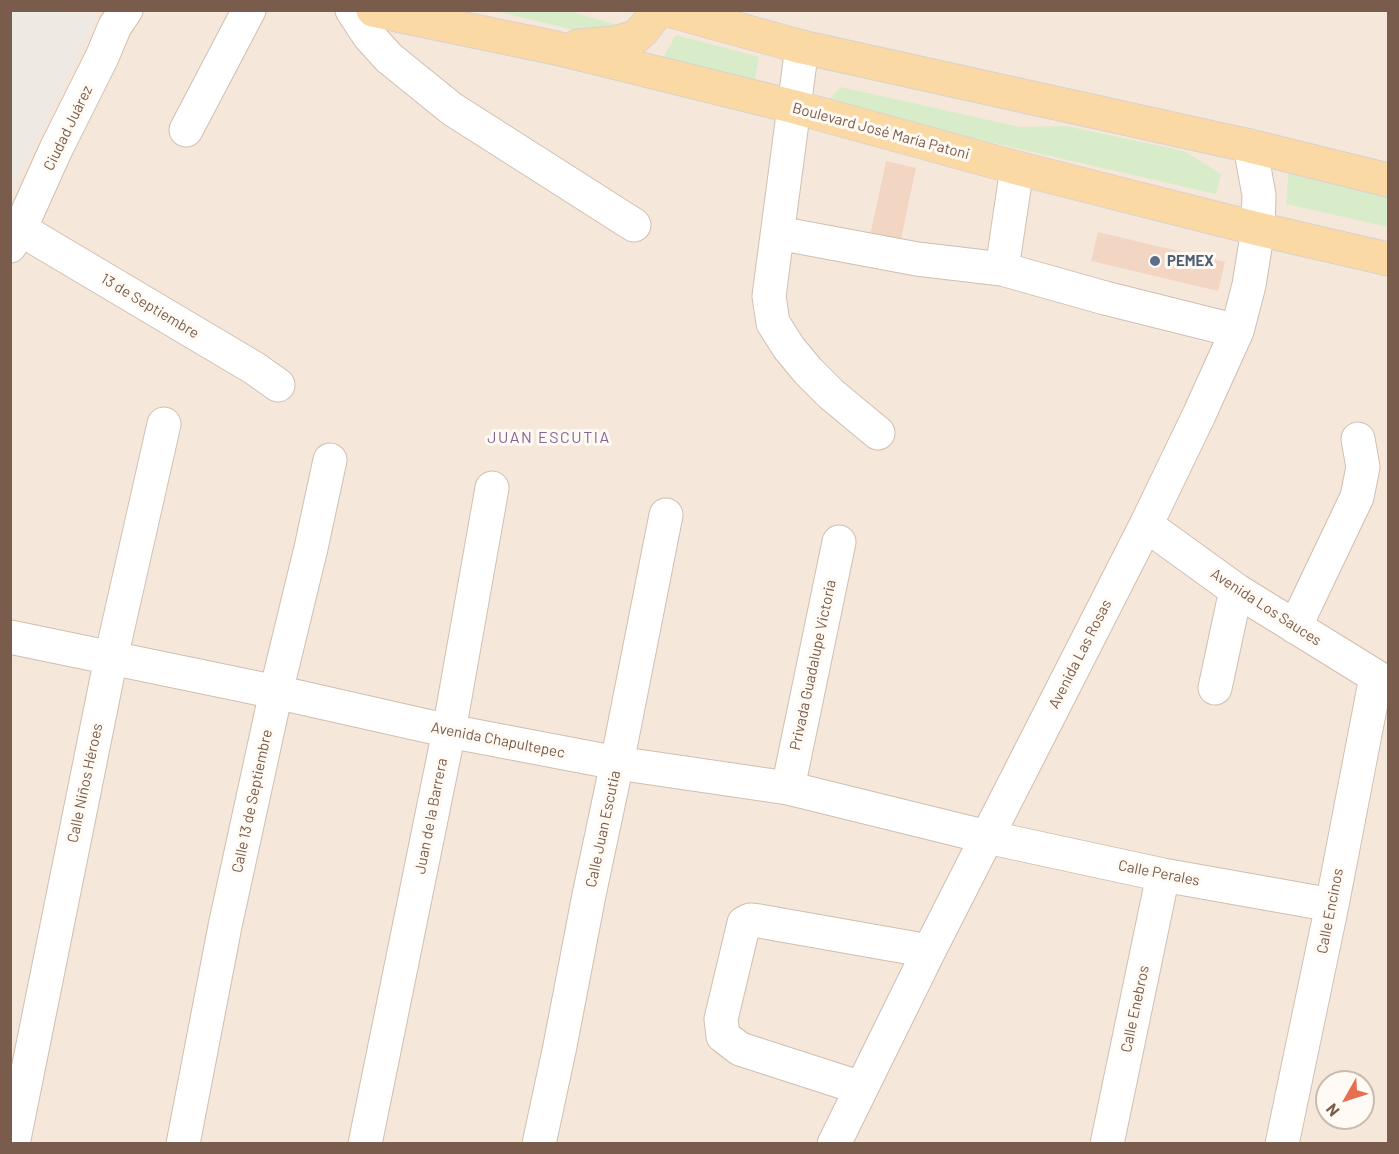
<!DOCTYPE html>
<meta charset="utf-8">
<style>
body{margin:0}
#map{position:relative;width:1399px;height:1154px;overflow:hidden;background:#fdf6ec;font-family:Barlow,sans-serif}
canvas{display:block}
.frame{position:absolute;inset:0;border:12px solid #7a5c4d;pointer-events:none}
.north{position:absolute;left:1315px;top:1070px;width:60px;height:60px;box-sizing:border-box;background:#fffaf3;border:2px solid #cabbb1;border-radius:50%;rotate:231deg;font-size:16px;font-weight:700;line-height:24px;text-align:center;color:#7a5c4d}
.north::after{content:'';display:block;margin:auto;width:21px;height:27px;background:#e76f51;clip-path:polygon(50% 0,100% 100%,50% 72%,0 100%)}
</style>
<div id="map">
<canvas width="1399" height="1154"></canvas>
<div class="frame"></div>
<div class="north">N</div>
</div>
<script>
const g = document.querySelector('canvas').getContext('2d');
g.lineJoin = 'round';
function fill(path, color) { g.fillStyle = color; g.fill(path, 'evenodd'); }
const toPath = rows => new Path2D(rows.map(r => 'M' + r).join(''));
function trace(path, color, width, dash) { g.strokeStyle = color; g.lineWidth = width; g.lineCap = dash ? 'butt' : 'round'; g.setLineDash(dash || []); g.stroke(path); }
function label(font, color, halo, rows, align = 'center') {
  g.font = font + ' Barlow,sans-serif'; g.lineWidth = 6; g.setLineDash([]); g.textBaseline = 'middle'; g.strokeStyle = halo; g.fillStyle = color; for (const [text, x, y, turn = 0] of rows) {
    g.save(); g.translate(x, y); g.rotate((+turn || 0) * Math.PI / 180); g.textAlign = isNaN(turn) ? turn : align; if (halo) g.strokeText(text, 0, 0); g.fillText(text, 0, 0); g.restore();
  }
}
fill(toPath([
 [10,11,1388,11,1388,1143,11,1143],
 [1327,1082,1363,1082,1363,1118,1327,1118]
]), '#f5e8da');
fill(toPath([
 [11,10,65,11,98,16,11,194]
]), '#efe9e4');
fill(toPath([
 [496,11,569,11,617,25,598,36],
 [676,35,759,57,754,82,663,58],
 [841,87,1020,127,1066,126,1184,151,1221,174,1216,194,824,104],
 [1289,164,1388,189,1388,227,1286,204]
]), '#d8ecc9');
fill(toPath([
 [886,161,916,168,899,248,869,241],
 [1098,232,1225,262,1218,291,1091,261]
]), '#f3d5c3');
const minor = toPath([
 [352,10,369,36,389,58,452,109,634,225],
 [802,47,769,296,773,323,789,348,808,371,831,394,878,433],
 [186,130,249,10],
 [1017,168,1002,269,1105,298,1237,331],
 [20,229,254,368,278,385],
 [778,233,917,259,1002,269],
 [10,246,20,229,56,149,102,57,115,26,126,10],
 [1146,525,1236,590,1388,684],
 [1295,627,1357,497,1363,467,1358,439],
 [10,637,276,692,449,731,617,763,788,788,987,837,1163,875,1332,905],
 [1215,688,1236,590],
 [788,788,839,542],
 [861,1088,740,1049,723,1036,721,1019,744,923,750,920,759,921,929,951],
 [13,1144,111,658,164,424],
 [183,1144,225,926,276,692,311,548,330,460],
 [365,1144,449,731,492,488],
 [539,1144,560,1046,589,895,617,763,666,515],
 [834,1144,929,951,1146,525,1199,415,1237,331,1249,285,1258,229,1259,195,1250,146],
 [1107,1144,1163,875],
 [1282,1144,1332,905,1376,677]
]);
const major = toPath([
 [373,10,556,48,795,107,1017,168,1258,229,1388,259],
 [668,10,802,47,1250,146,1388,180],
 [578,46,614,43,635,37,643,30,658,10]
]);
trace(minor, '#d1beb0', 35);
trace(major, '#dad1cd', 35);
trace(minor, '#fff', 33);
trace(major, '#fbd9a5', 33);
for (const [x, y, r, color] of [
 [1155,261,6,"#5c6f8a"]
]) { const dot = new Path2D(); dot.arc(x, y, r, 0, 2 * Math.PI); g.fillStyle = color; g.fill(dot); trace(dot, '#fffaf3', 2); }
label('15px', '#7a5c4d', '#fffaf3', [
 ["Ciudad Juárez",68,128,-64],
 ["Boulevard José María Patoni",881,131,15],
 ["13 de Septiembre",150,306,31],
 ["Avenida Los Sauces",1266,607,33],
 ["Avenida Las Rosas",1080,654,-63],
 ["Privada Guadalupe Victoria",813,665,-78],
 ["Avenida Chapultepec",498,740,11],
 ["Calle Niños Héroes",85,783,-78],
 ["Calle 13 de Septiembre",252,801,-78],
 ["Juan de la Barrera",431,816,-79],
 ["Calle Juan Escutia",603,829,-78],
 ["Calle Perales",1159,873,11],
 ["Calle Encinos",1330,911,-79],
 ["Calle Enebros",1135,1009,-78]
]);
label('bold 15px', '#4e5e75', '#fffaf3', [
 ["PEMEX",1167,261]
], 'left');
g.letterSpacing = '1.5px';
label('16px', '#846695', '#fffaf3', [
 ["JUAN ESCUTIA",549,438]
]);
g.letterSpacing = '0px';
</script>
